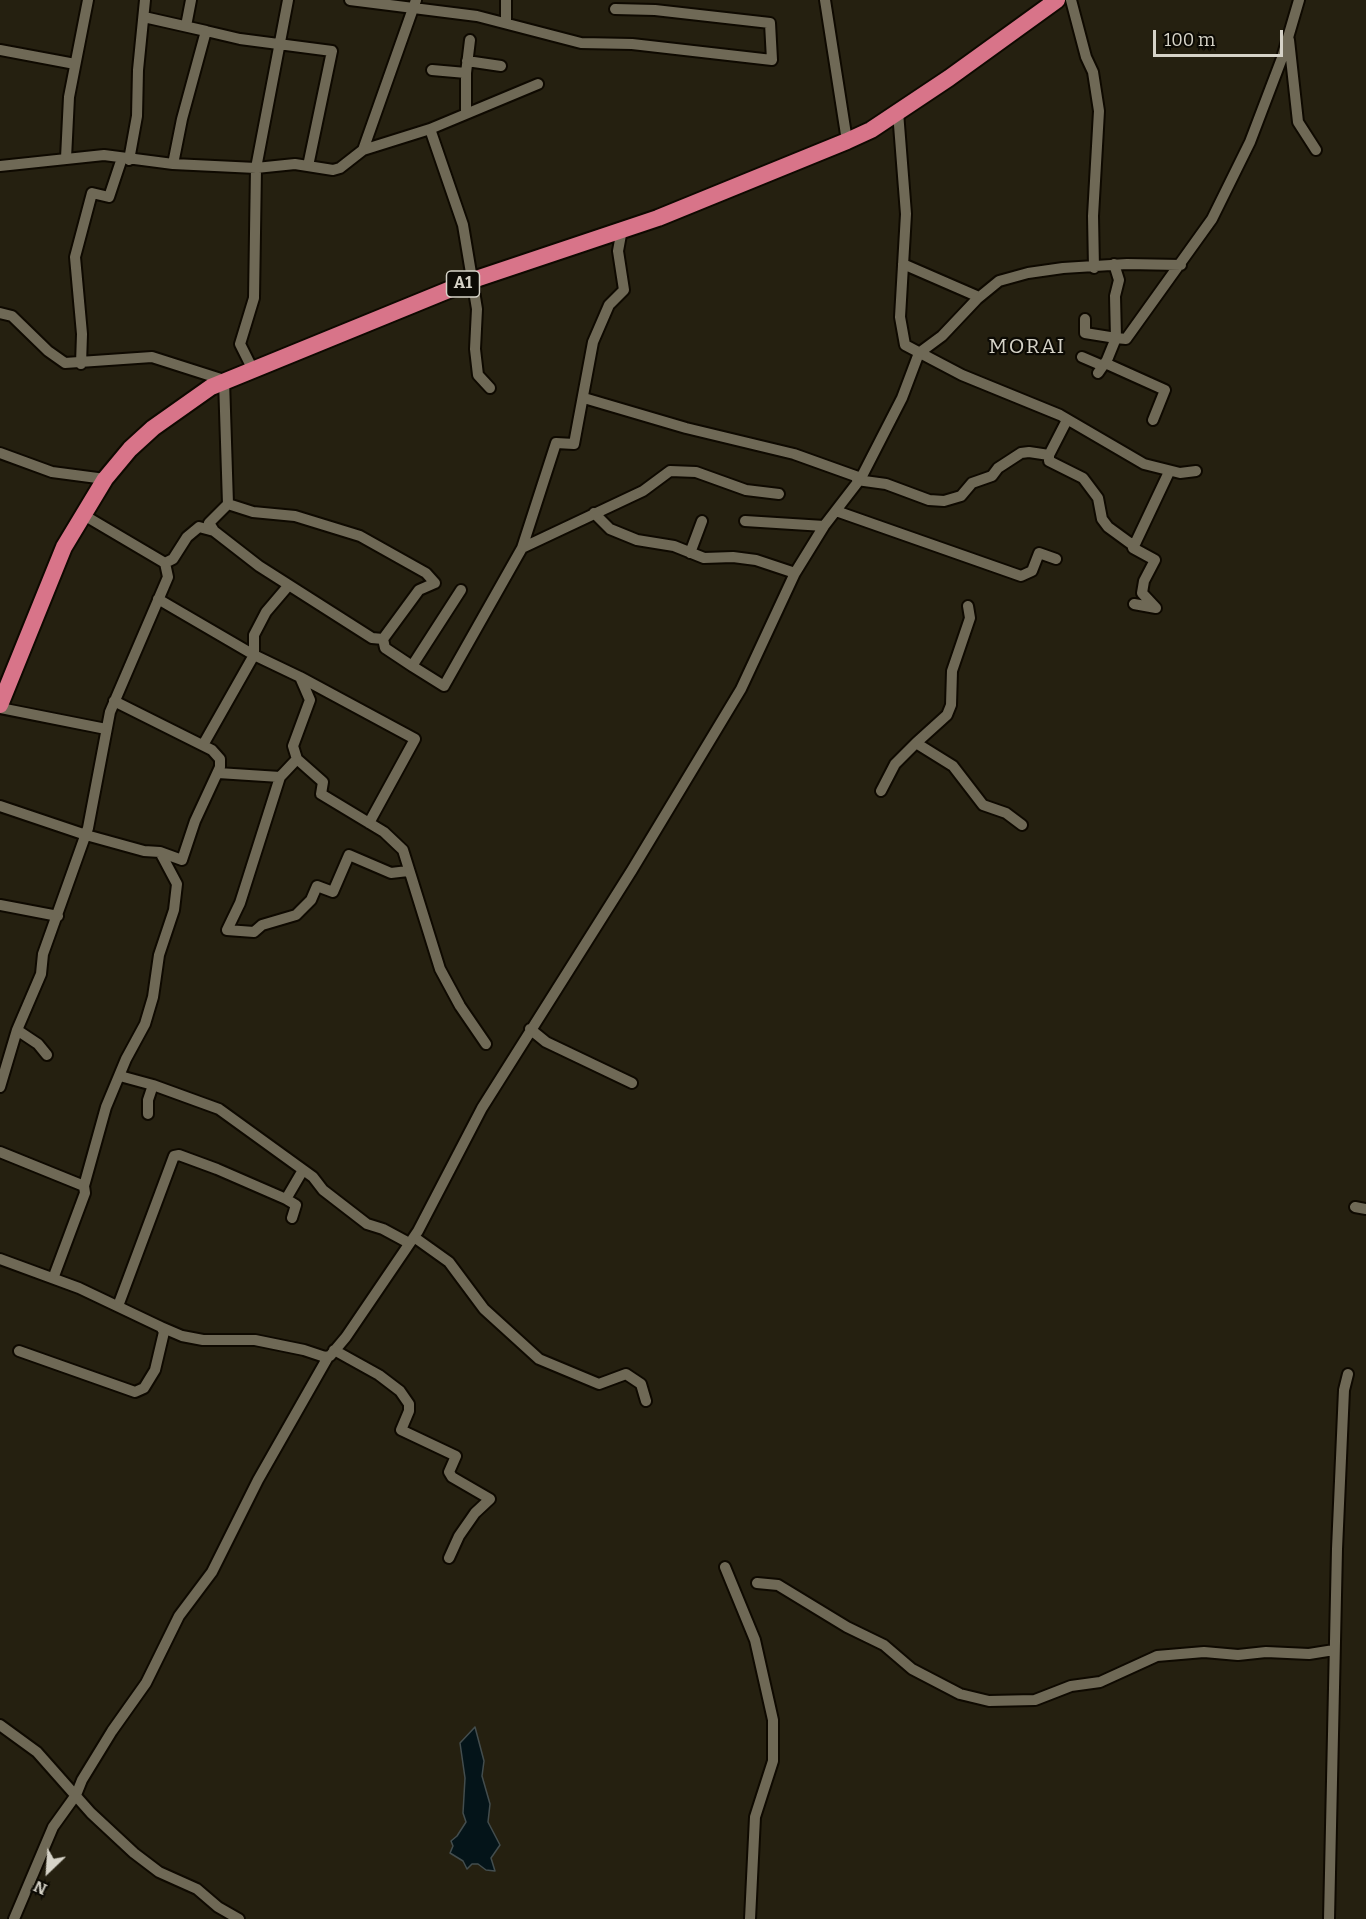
<!DOCTYPE html>
<style>
body{margin:0}
#map{position:relative;width:1366px;height:1919px;overflow:hidden;background:#252010;font-family:Bitter,serif}
canvas{display:block}
.north{position:absolute;left:18px;top:1841px;width:60px;height:60px;-webkit-text-stroke:4px #0c0a04;paint-order:stroke;rotate:205deg;font-size:16px;font-weight:700;line-height:24px;text-align:center;color:#d6d3c8}
.north::after{content:'';display:block;margin:auto;width:21px;height:27px;background:#d6d3c8;clip-path:polygon(50% 0,100% 100%,50% 72%,0 100%)}
.scale{position:absolute;left:1153px;top:30px;width:130px;height:27px;box-sizing:border-box;border:3px solid #d6d3c8;border-top:0;padding-left:8px;font-size:18px;line-height:21px;white-space:nowrap;color:#d6d3c8;-webkit-text-stroke:4px #0c0a04;paint-order:stroke}
</style>
<div id="map">
<canvas width="1366" height="1919"></canvas>
<div class="north">N</div>
<div class="scale">100 m</div>
</div>
<script>
const g = document.querySelector('canvas').getContext('2d');
g.lineJoin = 'round';
function fill(path, color) { g.fillStyle = color; g.fill(path, 'evenodd'); }
const toPath = rows => new Path2D(rows.map(r => 'M' + r).join(''));
function trace(path, color, width, dash) { g.strokeStyle = color; g.lineWidth = width; g.lineCap = dash ? 'butt' : 'round'; g.setLineDash(dash || []); g.stroke(path); }
function label(font, color, halo, rows, align = 'center') {
  g.font = font + ' Bitter,serif'; g.lineWidth = 4.5; g.setLineDash([]); g.textBaseline = 'middle'; g.strokeStyle = halo; g.fillStyle = color; for (const [text, x, y, turn = 0] of rows) {
    g.save(); g.translate(x, y); g.rotate((+turn || 0) * Math.PI / 180); g.textAlign = isNaN(turn) ? turn : align; if (halo) g.strokeText(text, 0, 0); g.fillText(text, 0, 0); g.restore();
  }
}
const water = toPath([
 [475,1727,484,1761,482,1776,490,1804,488,1822,500,1845,491,1858,495,1871,486,1870,478,1864,472,1864,467,1869,463,1861,450,1853,453,1846,451,1841,457,1836,466,1822,463,1813,465,1778,460,1743,475,1727]
]);
fill(water, '#041419');
trace(water, '#434d4e', 1.5);
const minor = toPath([
 [350,0,477,16,581,43,632,44,772,60,770,23,655,10,615,9],
 [506,0,506,23],
 [825,0,847,141],
 [1071,0,1086,57,1093,72,1099,111,1093,216,1094,268],
 [144,17,206,31,182,119,173,164],
 [186,26,191,0],
 [206,31,240,39,332,51,308,166],
 [1289,40,1298,122,1316,150],
 [0,50,75,64],
 [467,61,501,66],
 [432,70,466,73],
 [898,112,906,214,900,317,905,345,962,375,1060,415,1144,464,1180,473,1196,471],
 [466,113,466,73,470,40],
 [430,129,463,225,477,309,475,349,478,375,490,388],
 [363,150,416,0],
 [66,158,69,97,88,0],
 [129,160,137,116,138,70,145,0],
 [0,166,104,155,173,164,256,168,295,164,333,170,340,168,363,150,430,129,538,84],
 [903,264,979,297],
 [0,313,12,316,48,351,65,363,152,357,224,380,228,504,253,512,295,516,360,536,426,573,435,583,419,590,383,639,372,638,259,566,214,531,199,527,187,537,173,559,165,563],
 [1085,319,1085,333,1116,338,1115,296,1119,280,1114,264],
 [1082,357,1103,366],
 [1105,363,1165,390,1153,420],
 [81,364,82,334,75,257,92,193,109,197,122,158],
 [252,368,240,344,254,298,256,168,288,0],
 [1098,373,1107,360,1116,338,1126,339,1212,219,1250,142,1282,58,1299,0],
 [584,398,686,428,794,454,861,478],
 [1067,420,1049,455,1049,461,1083,478,1098,498,1102,519,1108,527,1134,546,1169,472],
 [0,453,52,472,105,479],
 [857,480,886,484,929,500,944,501,961,496,972,483,992,476,998,468,1021,453,1029,452,1049,455],
 [836,511,1021,576,1032,571,1039,553,1056,559],
 [594,513,610,529,637,540,674,546,704,558,733,557,756,560,795,573],
 [745,521,824,526],
 [214,531,209,523,228,504],
 [1132,543,1133,548,1155,560,1144,581,1142,593,1156,608,1134,604],
 [522,548,643,491,670,471,696,472,746,490,779,494],
 [690,553,702,521],
 [158,599,254,655,300,677,310,700,293,746,297,759,323,782,321,794,384,832,403,850,440,969,460,1006,486,1044],
 [383,639,385,648,412,666,461,590],
 [412,666,444,686,522,548,556,443,574,444,593,342,609,305,624,290,618,251,622,229],
 [300,677,415,739,369,823],
 [0,708,106,729],
 [916,743,947,715,951,705,952,671,970,618,968,606],
 [203,745,254,655,254,635,266,612,289,585],
 [218,773,280,777,297,759],
 [280,777,240,903,227,930,254,932,262,925,296,915,311,900,317,886,333,892,349,855,391,873,408,871],
 [881,791,895,764,916,743,953,766,983,805,1006,813,1022,825],
 [0,806,86,835,144,851,160,852,182,860,195,821,220,767,220,759,212,750,114,701],
 [0,905,58,916],
 [530,1029,546,1042,632,1083],
 [17,1030,38,1044,47,1055],
 [120,1076,153,1085],
 [0,1087,17,1030,41,974,43,954,88,828,110,712,168,577,165,563,82,514],
 [148,1114,148,1100,153,1085,219,1109,313,1177,323,1190,367,1224,383,1229,409,1243],
 [0,1152,84,1186,85,1193,54,1276],
 [84,1186,106,1107,126,1059,145,1024,153,997,159,955,174,910,177,884,160,852],
 [286,1199,303,1170],
 [1355,1207,1366,1209],
 [414,1237,449,1262,484,1309,539,1359,599,1384,626,1374,641,1384,646,1401],
 [0,1259,79,1288,161,1327,164,1332,155,1370,144,1388,135,1392,19,1351],
 [118,1306,174,1156,179,1155,217,1169,286,1199,296,1205,292,1218],
 [161,1327,182,1336,203,1340,255,1340,304,1350,325,1357,330,1356,346,1337,418,1231,482,1108,632,870,741,689,795,573,824,526,861,478,902,398,919,353,942,336,977,299,999,281,1028,273,1063,268,1127,264,1181,265],
 [334,1350,379,1375,400,1391,409,1404,409,1411,401,1430,456,1456,449,1472,452,1477,490,1499,475,1513,459,1536,449,1558],
 [725,1567,755,1640,773,1720,773,1761,755,1817,750,1919],
 [757,1583,778,1585,847,1627,884,1645,912,1669,960,1694,989,1701,1035,1700,1071,1686,1100,1682,1157,1656,1204,1652,1238,1655,1266,1652,1309,1654,1334,1650],
 [0,1725,37,1752,91,1813,134,1853,159,1872,197,1889,218,1907,239,1919],
 [14,1919,53,1827,76,1795,82,1780,112,1731,146,1683,179,1616,212,1572,258,1480,328,1357],
 [1329,1919,1337,1549,1344,1390,1348,1374]
]);
const trunk = toPath([
 [0,705,64,547,105,479,130,449,153,428,211,387,473,280,658,218,847,141,871,130,949,78,1057,0]
]);
trace(minor, '#0e0900', 14);
trace(trunk, '#0e0900', 20);
trace(minor, '#6f6956', 10);
trace(trunk, '#d87489', 16);
for (const [x, y, w] of [
 [463,284,33]
]) { const box = new Path2D(); box.roundRect(x - w / 2, y - 13, w, 26, 4.5); g.fillStyle = '#0c0a04'; g.fill(box); trace(box, '#d6d3c8', 1.5); }
label('bold 16px', '#d6d3c8', null, [
 ["A1",463,284]
]);
g.letterSpacing = '1.5px';
label('21px', '#d6d3c8', '#0c0a04', [
 ["MORAI",1027,347]
]);
g.letterSpacing = '0px';
</script>
